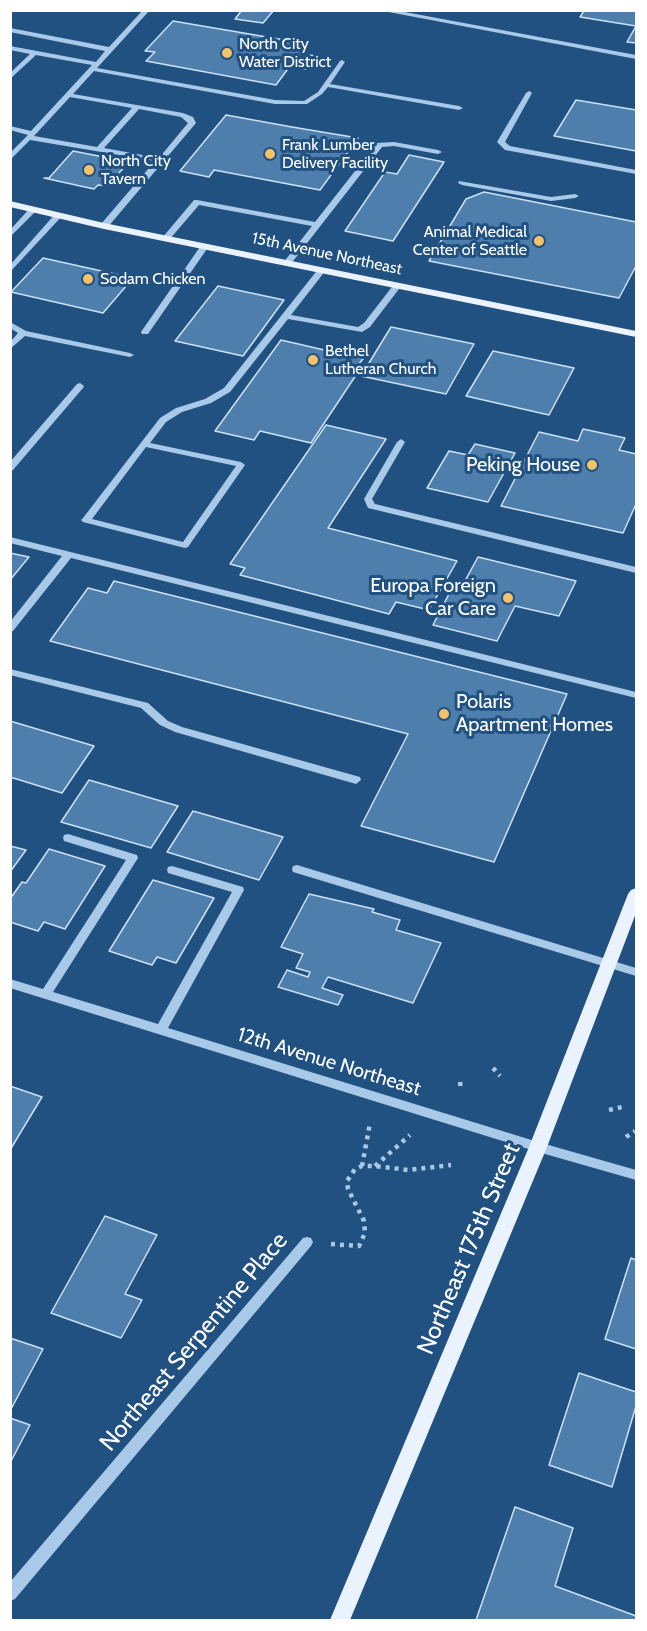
<!DOCTYPE html>
<style>
body{margin:0}
#map{position:relative;width:647px;height:1631px;overflow:hidden;background:#215181;font-family:Cabin,sans-serif}
canvas{display:block}
.frame{position:absolute;inset:0;border:12px solid #fff;pointer-events:none}
</style>
<div id="map">
<canvas width="647" height="1631"></canvas>
<div class="frame"></div>
</div>
<script>
const g = document.querySelector('canvas').getContext('2d');
g.lineJoin = 'round';
function fill(path, color) { g.fillStyle = color; g.fill(path, 'evenodd'); }
const toPath = rows => new Path2D(rows.map(r => 'M' + r).join(''));
function trace(path, color, width, dash) { g.strokeStyle = color; g.lineWidth = width; g.lineCap = dash ? 'butt' : 'round'; g.setLineDash(dash || []); g.stroke(path); }
function label(font, color, halo, rows, align = 'center') {
  g.font = font + ' Cabin,sans-serif'; g.lineWidth = 6; g.setLineDash([]); g.textBaseline = 'middle'; g.strokeStyle = halo; g.fillStyle = color; for (const [text, x, y, turn = 0] of rows) {
    g.save(); g.translate(x, y); g.rotate((+turn || 0) * Math.PI / 180); g.textAlign = isNaN(turn) ? turn : align; if (halo) g.strokeText(text, 0, 0); g.fillText(text, 0, 0); g.restore();
  }
}
const building = toPath([
 [242,10,274,10,263,23,235,19,242,10],
 [581,10,636,10,636,43,627,42,636,26,580,17,584,11,581,10],
 [173,21,308,44,300,54,316,56,306,69,290,66,276,85,146,61,155,52,145,51,173,21],
 [576,100,636,110,636,151,554,136,576,100],
 [226,115,292,127,358,138,320,190,214,170,209,177,180,171,226,115],
 [73,151,129,162,107,186,98,185,94,189,44,178,49,178,73,151],
 [409,155,444,162,393,241,345,231,385,172,397,174,409,155],
 [484,192,636,222,636,266,619,298,429,261,466,199,484,192],
 [43,258,133,278,103,313,11,292,43,258],
 [218,286,284,300,243,356,175,341,218,286],
 [391,327,474,344,446,394,361,376,391,327],
 [281,340,363,359,358,365,362,366,311,443,260,431,254,440,215,431,281,340],
 [493,351,574,368,549,415,466,396,493,351],
 [326,425,386,439,328,528,457,561,429,610,396,602,389,614,240,575,245,568,230,564,326,425],
 [583,429,625,438,619,450,636,454,636,504,623,533,501,506,539,432,578,441,583,429],
 [475,444,515,453,488,502,427,488,449,451,468,455,475,444],
 [10,553,29,557,10,580,10,553],
 [478,557,576,581,559,616,515,606,497,641,433,625,452,588,460,590,478,557],
 [114,581,567,694,494,862,361,826,408,734,50,641,88,588,107,593,114,581],
 [10,721,94,746,62,793,10,777,10,721],
 [89,780,178,806,151,848,61,822,89,780],
 [193,811,283,837,259,880,167,852,193,811],
 [10,846,26,850,10,872,10,846],
 [49,849,105,866,65,929,44,922,38,931,10,922,10,899,22,882,26,883,49,849],
 [153,880,214,898,176,963,157,957,152,965,109,951,153,880],
 [309,894,374,909,372,912,400,920,396,930,441,943,413,1003,328,977,322,988,343,995,338,1005,278,987,287,970,308,977,310,972,296,968,303,954,281,947,309,894],
 [10,1086,42,1097,10,1150,10,1086],
 [105,1216,157,1235,125,1294,142,1300,121,1338,51,1313,105,1216],
 [631,1258,636,1260,636,1349,605,1339,631,1258],
 [10,1338,43,1349,10,1411,10,1338],
 [579,1373,636,1392,636,1406,612,1487,549,1465,579,1373],
 [10,1418,30,1425,10,1463,10,1418],
 [515,1507,573,1528,555,1586,636,1616,636,1620,476,1620,515,1507]
]);
fill(building, '#4e7eac');
trace(building, '#cbe1f6', 1.5);
trace(toPath([
 [493,1068,500,1076],
 [460,1082,461,1090],
 [609,1110,622,1107],
 [626,1137,635,1131],
 [362,1166,370,1123],
 [375,1166,410,1135],
 [331,1244,359,1246,365,1233,364,1221,348,1189,347,1181,355,1169,362,1166,375,1166,408,1170,451,1165]
]), '#a8c9e8', 4.5, [4, 5]);
fill(toPath([
 [143,10,150,10,97,68,275,100,304,101,318,92,340,61,342,60,345,62,330,84,459,106,463,108,459,110,328,87,322,94,307,104,275,104,94,71,73,94,183,113,193,117,196,123,107,228,101,228,101,224,155,161,30,140,10,160,10,153,28,135,10,130,10,126,31,131,92,65,36,55,10,79,10,73,30,54,10,50,10,46,96,62,105,51,10,32,10,28,109,47,143,10],
 [70,97,132,108,97,147,34,136,70,97],
 [139,109,181,117,188,123,159,158,104,148,139,109],
 [378,10,394,10,636,55,636,59,378,10],
 [529,91,532,93,505,142,510,146,636,170,636,174,505,150,497,142,526,93,529,91],
 [394,142,438,150,442,152,438,154,394,146,382,147,290,265,287,265,283,263,312,226,199,205,169,240,162,238,194,200,197,200,315,222,377,143,394,142],
 [459,181,551,197,575,194,579,196,575,198,551,201,462,185,458,183,459,181],
 [31,207,38,209,10,237,10,230,31,207],
 [56,213,63,215,10,272,10,265,56,213],
 [202,244,205,244,209,246,148,334,142,334,141,332,202,244],
 [319,268,325,268,326,270,291,315,358,327,364,323,395,283,398,283,402,285,370,327,362,332,288,319,230,392,211,403,182,412,166,422,150,443,241,462,245,465,188,547,185,548,83,522,81,520,83,518,160,418,176,408,205,399,224,388,319,268],
 [146,447,236,466,183,542,92,519,146,447],
 [10,322,26,331,130,353,134,355,130,357,25,336,10,349,10,342,18,333,10,328,10,322],
 [80,383,84,386,83,388,13,470,10,471,10,462,77,384,80,383],
 [401,439,405,442,372,499,375,504,636,567,636,573,368,508,364,499,397,442,401,439],
 [10,537,636,692,636,698,71,558,13,631,10,632,10,622,62,556,10,543,10,537],
 [10,669,148,703,168,721,182,727,360,777,361,780,356,784,175,732,160,725,141,708,10,675,10,669],
 [68,834,137,855,138,858,53,992,158,1024,232,892,168,873,167,870,168,867,172,866,243,887,244,890,168,1028,538,1142,636,1170,636,1180,538,1152,10,988,10,979,43,989,126,860,64,841,63,838,64,835,68,834],
 [297,865,636,968,636,976,293,872,292,869,293,866,297,865],
 [307,1237,311,1238,313,1242,311,1246,15,1599,10,1601,10,1582,303,1238,307,1237]
]), '#a8c9e8');
fill(toPath([
 [10,201,104,223,636,331,636,337,104,229,10,207,10,201],
 [636,888,636,913,547,1147,350,1620,330,1620,529,1147,628,894,631,890,636,888]
]), '#eaf3fd');
for (const [x, y, r, color] of [
 [227,53,6,"#f4c369"],
 [270,154,6,"#f4c369"],
 [89,170,6,"#f4c369"],
 [539,241,6,"#f4c369"],
 [88,279,6,"#f4c369"],
 [313,360,6,"#f4c369"],
 [592,465,6,"#f4c369"],
 [508,598,6,"#f4c369"],
 [444,714,6,"#f4c369"]
]) { const dot = new Path2D(); dot.arc(x, y, r, 0, 2 * Math.PI); g.fillStyle = color; g.fill(dot); trace(dot, '#215181', 2); }
label('16px', '#fff', '#215181', [
 ["North City",239,44],
 ["Water District",239,62],
 ["Frank Lumber",282,145],
 ["Delivery Facility",282,163],
 ["North City",101,161],
 ["Tavern",101,179],
 ["Animal Medical",527,232,"right"],
 ["Center of Seattle",527,250,"right"],
 ["Sodam Chicken",100,279],
 ["Bethel",325,351],
 ["Lutheran Church",325,369]
], 'left');
label('16px', '#fff', '#215181', [
 ["15th Avenue Northeast",327,254,12]
]);
label('20px', '#fff', '#215181', [
 ["Peking House",580,465],
 ["Europa Foreign",496,586],
 ["Car Care",496,609],
 ["Polaris",456,702,"left"],
 ["Apartment Homes",456,725,"left"]
], 'right');
label('20px', '#fff', '#215181', [
 ["12th Avenue Northeast",329,1062,17]
]);
label('24px', '#fff', '#215181', [
 ["Northeast 175th Street",469,1249,-67],
 ["Northeast Serpentine Place",194,1342,-50]
]);
</script>
